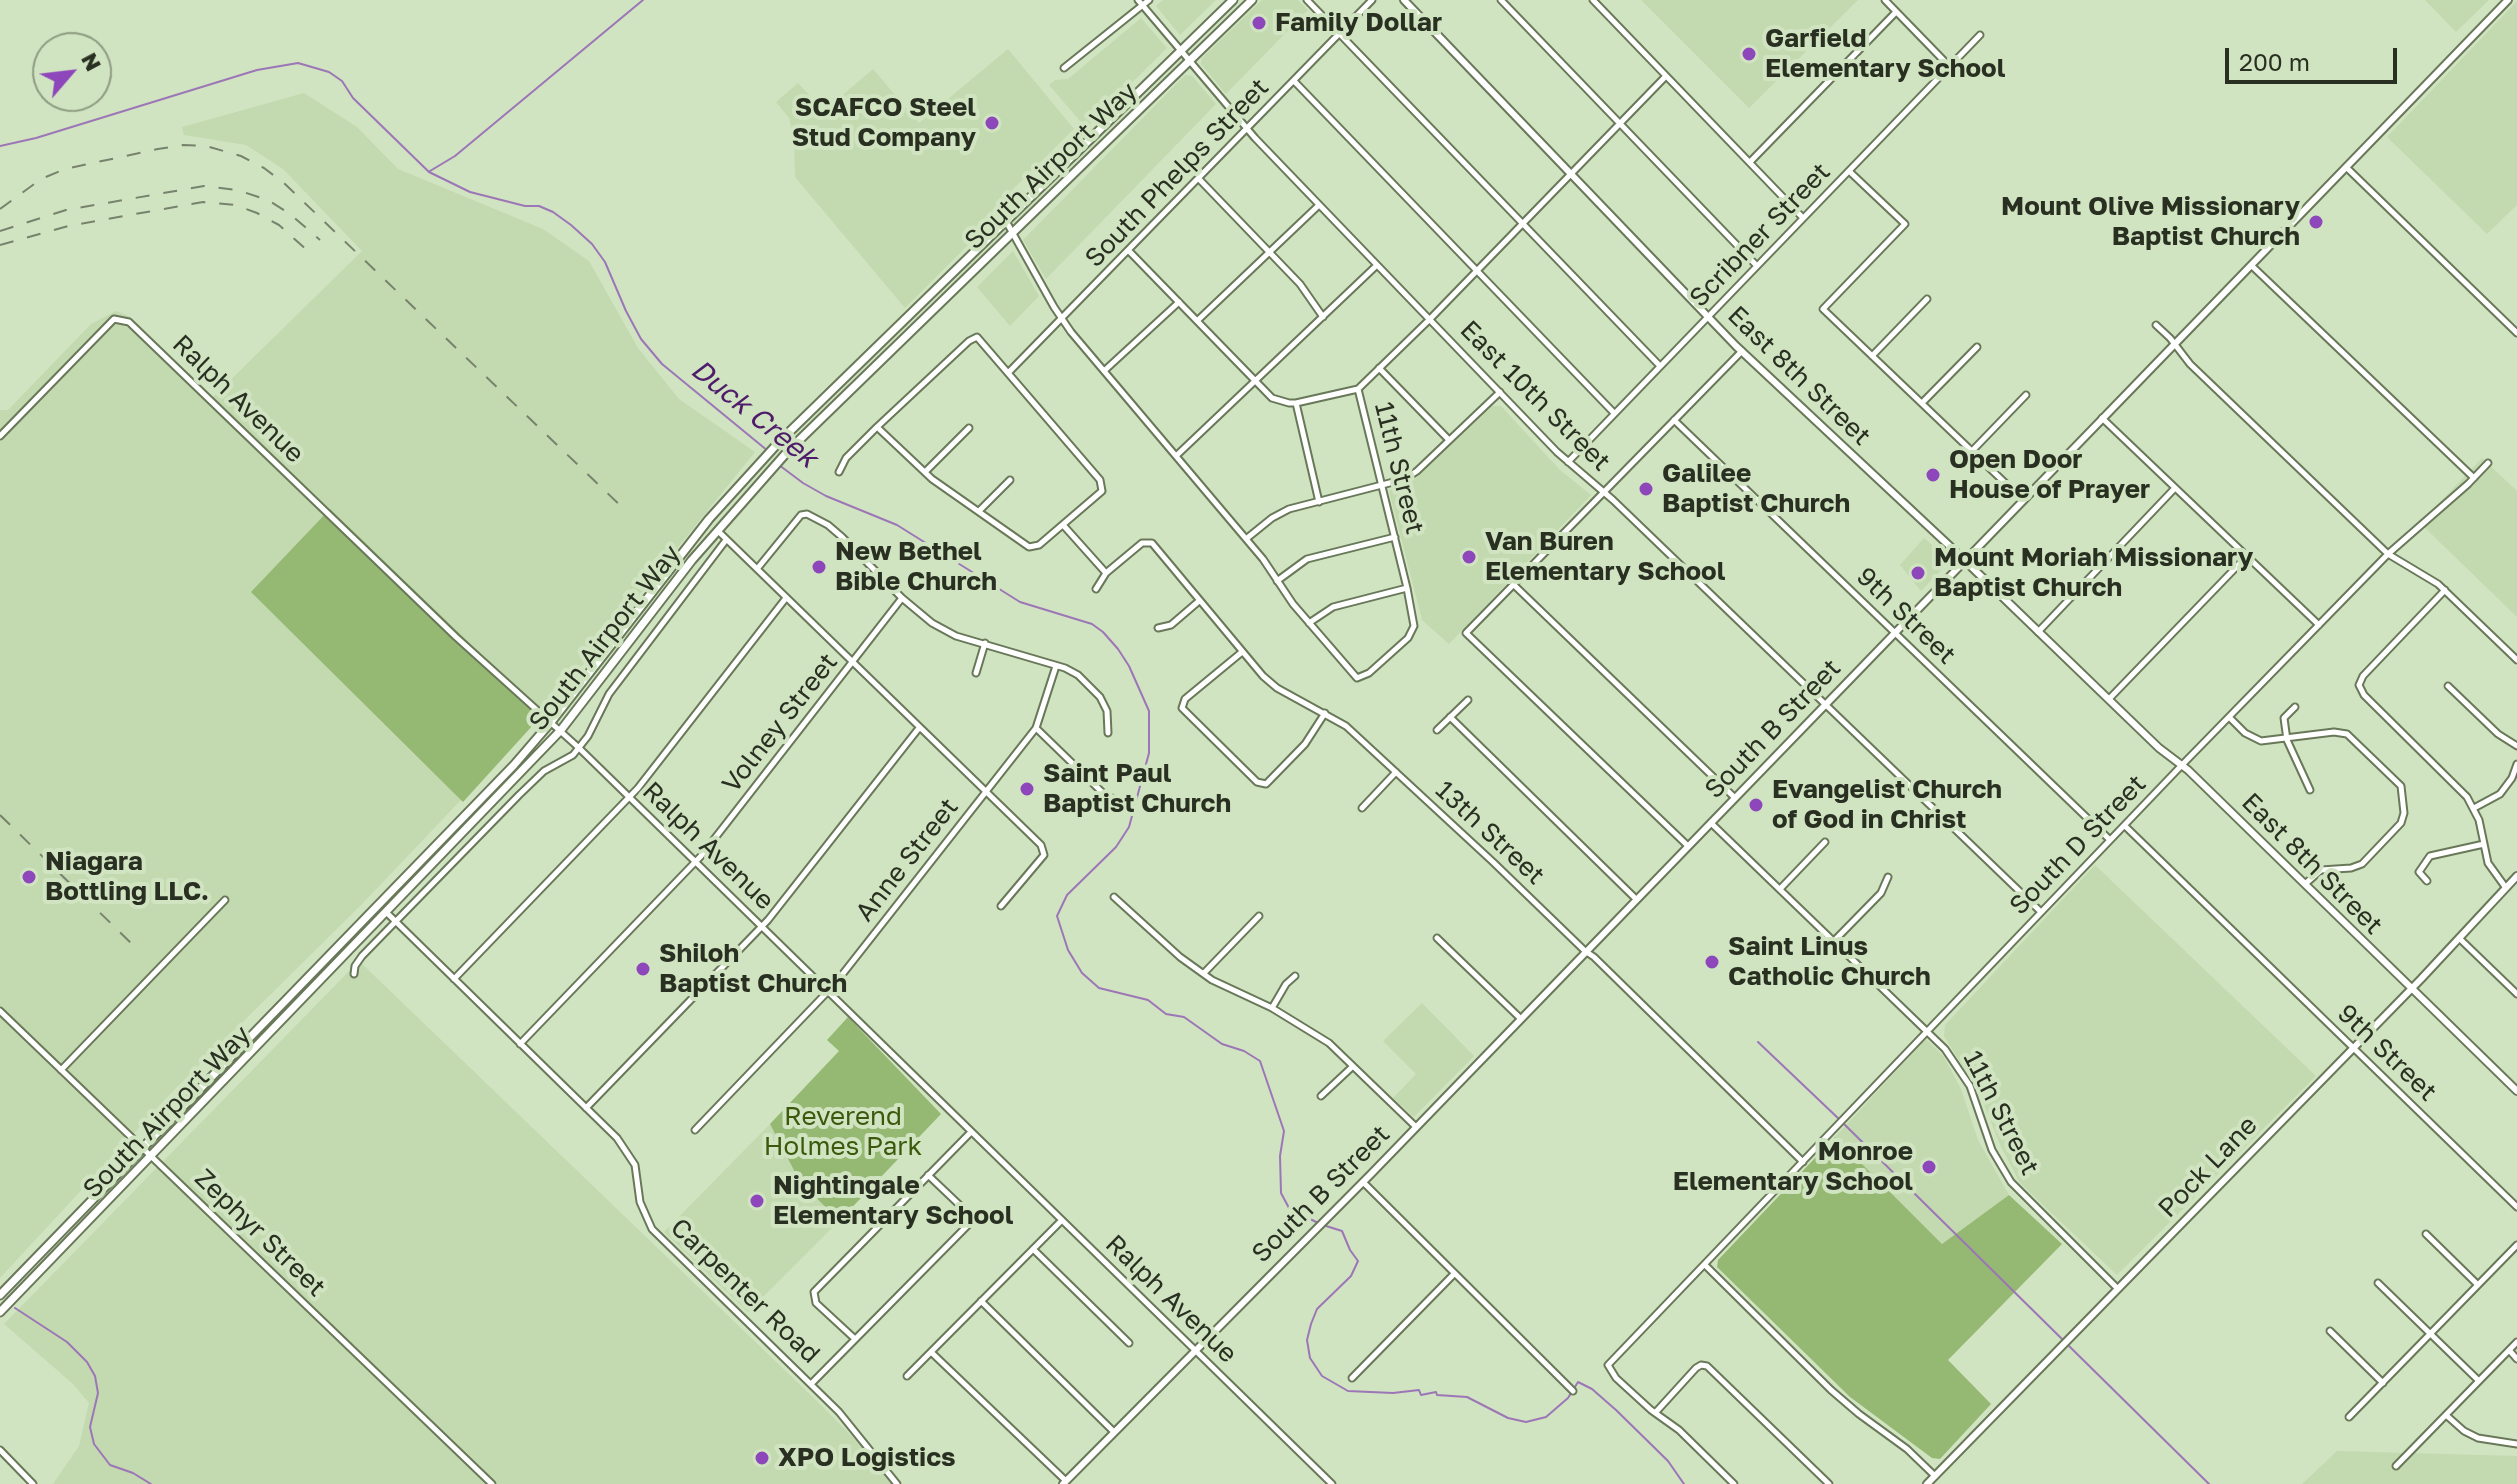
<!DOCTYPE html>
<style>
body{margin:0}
#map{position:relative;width:2517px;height:1484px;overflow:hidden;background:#d1e4c1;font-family:"Golos Text",sans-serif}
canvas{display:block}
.north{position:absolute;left:32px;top:32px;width:80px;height:80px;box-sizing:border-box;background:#d1e4c1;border:2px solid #8e9c81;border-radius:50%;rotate:62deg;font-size:22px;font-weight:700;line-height:32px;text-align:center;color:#293022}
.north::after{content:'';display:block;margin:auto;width:28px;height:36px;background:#8e47ba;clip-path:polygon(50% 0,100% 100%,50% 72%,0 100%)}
.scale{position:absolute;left:2225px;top:48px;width:172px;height:36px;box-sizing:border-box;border:4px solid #293022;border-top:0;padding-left:10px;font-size:24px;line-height:28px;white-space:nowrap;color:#293022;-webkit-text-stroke:6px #d1e4c1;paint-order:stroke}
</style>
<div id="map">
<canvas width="2517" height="1484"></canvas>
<div class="north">N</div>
<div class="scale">200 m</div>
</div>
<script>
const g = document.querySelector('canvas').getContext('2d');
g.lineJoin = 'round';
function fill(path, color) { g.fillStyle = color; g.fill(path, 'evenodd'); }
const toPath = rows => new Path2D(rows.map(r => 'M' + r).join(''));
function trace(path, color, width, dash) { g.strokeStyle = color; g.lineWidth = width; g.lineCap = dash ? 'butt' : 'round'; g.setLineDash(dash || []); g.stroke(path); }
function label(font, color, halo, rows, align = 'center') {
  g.font = font + ' "Golos Text",sans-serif'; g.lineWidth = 8; g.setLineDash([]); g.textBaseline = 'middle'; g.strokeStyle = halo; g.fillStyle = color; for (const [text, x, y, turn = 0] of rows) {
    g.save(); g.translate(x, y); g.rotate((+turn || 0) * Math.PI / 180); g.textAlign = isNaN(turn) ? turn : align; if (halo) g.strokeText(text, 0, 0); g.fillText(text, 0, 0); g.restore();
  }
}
fill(toPath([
 [1163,0,1216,0,1180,35,1156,6],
 [1262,0,1298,0,1308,10,1226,94,1201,64,1202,58],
 [1641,0,1858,0,1749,108],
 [2425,0,2489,0,2456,32],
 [2517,1,2517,205,2487,234,2387,137],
 [1141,18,1167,48,1086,128,1049,85,1055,80,1068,79],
 [1008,49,1074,129,993,209,998,215,905,308,795,177,794,139,789,118,776,102,798,83,824,111,873,69,919,123],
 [1185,75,1192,76,1216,104,1046,279,1023,240],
 [304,93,357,127,398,169,543,229,589,261,638,348,679,399,755,452,543,714,361,905,174,1090,0,1278,0,410,8,410,91,324,116,311,129,316,213,397,362,251,283,169,246,145,184,135,182,127],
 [1013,251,1039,296,1010,326,977,287],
 [1492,406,1501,406,1560,470,1591,495,1449,644,1422,620,1389,491,1416,478],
 [2482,458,2517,491,2517,617,2420,523],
 [1924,538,1948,558,1947,564,1921,591,1900,565],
 [2095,865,2316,1076,2117,1275,2020,1183,2001,1147,1979,1092,1944,1036,1945,1025],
 [359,961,822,1406,899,1484,53,1484,79,1446,89,1403,73,1384,4,1324],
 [1422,1003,1474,1056,1414,1117,1393,1098,1416,1074,1383,1041],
 [1926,1039,1944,1057,1961,1089,1978,1140,2009,1195,1942,1244,1835,1137],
 [770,1124,799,1180,839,1221,748,1312,664,1232],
 [2337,1451,2517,1456,2517,1484,2302,1484]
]), '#c3d9af');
fill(toPath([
 [330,509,543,714,463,802,251,592],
 [848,1017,941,1114,839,1221,799,1180,770,1124,839,1051,827,1040],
 [1835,1137,1942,1244,2009,1195,2062,1244,1948,1360,1991,1404,1940,1459,1932,1458,1850,1397,1717,1267,1718,1260]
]), '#95b873');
trace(toPath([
 [0,146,36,138,257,70,298,63,329,72,342,81,353,98,429,172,470,192,525,206,539,206,553,212,571,225,592,244,605,262,626,311,641,339,662,364,768,451],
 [430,171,455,156,643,0],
 [779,465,803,483,826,496,897,525,1020,602,1092,624,1103,632,1118,649,1129,666,1149,711,1149,753,1129,827,1116,847,1067,895,1057,916,1068,950,1082,973,1099,988,1148,1000,1166,1014,1184,1017,1222,1044,1244,1051,1260,1061,1284,1131,1280,1156,1281,1193,1289,1208,1318,1223],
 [1758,1042,1840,1120],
 [1844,1124,2062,1339],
 [1323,1225,1342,1231,1350,1250,1358,1261,1351,1276,1317,1309,1311,1324,1307,1340,1310,1358,1322,1376,1348,1391,1393,1393,1419,1390,1421,1395,1436,1392,1437,1395,1467,1397,1508,1418,1526,1422,1546,1417,1568,1398,1578,1382,1592,1389,1616,1410,1668,1461,1684,1484],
 [15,1308,67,1342,87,1362,95,1376,98,1393,90,1427,94,1444,110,1465,133,1473,151,1484],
 [2069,1346,2209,1484]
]), '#9c76b7', 2);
const minor = toPath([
 [1138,0,1255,138,1557,452,1613,500,2041,912],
 [1307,0,1660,366],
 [1501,0,1757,266],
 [1593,0,1803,218],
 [1885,0,1950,67],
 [1064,68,1149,0],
 [1294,81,1614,413],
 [1750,162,1896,12],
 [2346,167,2517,333],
 [1849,171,1905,224,1823,309,2023,500],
 [1199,179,1300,284,1323,317],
 [1007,223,1054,307,1071,332,1263,559,1293,604,1357,678,1369,673,1408,638,1414,626,1407,588,1358,389],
 [1129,251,1272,398,1289,403,1296,403,1358,389],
 [2252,266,2474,478],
 [1197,321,1319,205],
 [2156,325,2170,338,2190,364,2388,554,2438,584,2517,660],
 [1872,356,1927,299],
 [1379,368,1449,440],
 [1104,371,1179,302],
 [1009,372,1372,0],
 [1358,389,1430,319,1666,76],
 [1296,403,1319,502],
 [1922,403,1977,347],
 [2102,418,2319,625],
 [1674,420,2110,840],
 [0,436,114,319,129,322,456,637,579,748,1332,1484],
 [1972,451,2026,395],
 [1176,456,1377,265],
 [1568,462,1980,35],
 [839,472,846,458,877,427,969,341,977,337,1100,480,1102,491,1039,545,1029,547,932,479,877,427],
 [925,472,969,428],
 [980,510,1010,480],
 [1064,526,1106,573],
 [718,531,1041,845,1044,855,1001,906],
 [1246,539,1272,518,1289,509,1405,479,1417,471,1500,392],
 [757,569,801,515,807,514,828,525,842,537,902,598,932,623,956,636,1065,668,1078,675,1100,697,1107,711,1108,733],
 [1277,581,1307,559,1395,537],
 [1514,585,1734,797],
 [1096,589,1106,573,1142,543,1152,543,1263,676,1277,688,1346,726,1493,862,1585,951,1594,957,1803,1162],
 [2445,590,2363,676,2359,685,2364,695,2467,797,2479,820,2488,863,2506,888],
 [1309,623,1333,607,1407,588],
 [1158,628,1171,625,1199,601],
 [2038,632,2175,488],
 [1242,652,1185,699,1182,708,1257,782,1266,784,1269,781,1305,744,1325,713],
 [976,673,985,643],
 [2448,686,2498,734,2517,746],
 [2109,699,2246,557],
 [2295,707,2284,718,2287,740,2310,790],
 [1450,717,1636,899],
 [2229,717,2245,733,2261,741,2334,732,2347,734,2401,786,2404,813,2401,823,2362,864,2351,868,2321,870,2305,884],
 [1036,728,1106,796,1117,800],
 [1437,730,1468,700],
 [1362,808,1396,772],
 [2474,808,2500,794,2512,778,2517,764],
 [1711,823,1945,1049,1970,1086,1992,1150,2011,1182,2118,1289],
 [2125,826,2517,1207],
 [1688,846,1466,633,1742,351],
 [2427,881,2419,872,2430,856,2484,844],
 [1780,889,1825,842],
 [1114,897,1180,957,1212,980,1272,1008,1329,1043,1415,1126],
 [386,912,617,1138,635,1165,640,1202,652,1229,839,1412,897,1484],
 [1437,938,1520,1018],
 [2459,938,2517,994],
 [1834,941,1881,893,1888,877],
 [1204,973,1259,916],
 [354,974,355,966,362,956,519,795,544,771,573,755,588,736,609,694,726,540],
 [454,979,638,788,786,598],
 [1272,1008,1286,984,1295,976],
 [0,1011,492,1484],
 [520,1044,701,856,902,598],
 [61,1070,225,900],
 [1321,1096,1352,1067],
 [586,1108,768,920,919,728],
 [695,1130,834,985,1036,728,1056,666],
 [1363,1182,1573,1391],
 [2426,1234,2478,1285],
 [1033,1249,1129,1343],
 [1705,1265,1831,1390,1859,1414,1907,1449,1935,1476],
 [2378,1283,2479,1381],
 [981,1301,1114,1432],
 [2330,1331,2383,1383],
 [855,1339,816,1303,814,1292,971,1132],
 [2509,1350,2517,1359],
 [931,1352,1066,1481],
 [907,1376,1062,1220],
 [1352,1378,1454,1274],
 [811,1384,970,1223,969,1214,928,1175],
 [1655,1413,1696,1368,1701,1365,1707,1366,1829,1484],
 [2446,1415,2464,1431,2478,1438,2517,1444],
 [2349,1417,2517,1245],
 [0,1450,33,1484],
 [2396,1466,2517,1342],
 [1734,1484,1679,1430,1651,1410,1616,1378,1608,1365,2181,766,2388,554,2468,484,2488,463]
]);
const tertiary = toPath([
 [1404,0,1736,346,1956,552,2159,748,2188,770,2517,1091],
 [1063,1484,1371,1174,2508,0],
 [1927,1484,2421,979,2517,876]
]);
const secondary = toPath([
 [0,1295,514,765,551,722,709,519,779,442,1233,0],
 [0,1312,561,730,692,560,788,451,1252,0]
]);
trace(minor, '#687859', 9);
trace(tertiary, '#687859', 10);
trace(secondary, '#687859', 11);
trace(minor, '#fff', 5);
trace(tertiary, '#fff', 6);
trace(secondary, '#fff', 7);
trace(toPath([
 [0,209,41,179,65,169,158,149,183,145,206,146,241,156,264,168,285,184,625,510],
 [0,231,66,210,204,186,237,190,268,200,290,214,320,240],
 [0,245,68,226,203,202,235,205,257,213,279,225,309,252],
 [0,815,132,944]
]), '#77836c', 2, [14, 14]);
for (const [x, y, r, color] of [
 [1259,23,8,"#8e47ba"],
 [1749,54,8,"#8e47ba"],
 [992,123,8,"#8e47ba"],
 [2316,222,8,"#8e47ba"],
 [1933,475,8,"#8e47ba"],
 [1646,489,8,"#8e47ba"],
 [1469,557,8,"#8e47ba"],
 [819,567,8,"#8e47ba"],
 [1918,573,8,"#8e47ba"],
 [1027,789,8,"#8e47ba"],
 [1756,805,8,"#8e47ba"],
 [29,877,8,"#8e47ba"],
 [1712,962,8,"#8e47ba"],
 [643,969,8,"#8e47ba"],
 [1929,1167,8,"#8e47ba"],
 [757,1201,8,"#8e47ba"],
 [762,1458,8,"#8e47ba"]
]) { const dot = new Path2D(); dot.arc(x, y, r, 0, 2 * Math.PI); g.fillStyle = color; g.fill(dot); trace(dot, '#d1e4c1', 3); }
label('bold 26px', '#293022', '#d1e4c1', [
 ["Family Dollar",1275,23],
 ["Garfield",1765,39],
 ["Elementary School",1765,69],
 ["SCAFCO Steel",976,108,"right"],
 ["Stud Company",976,138,"right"],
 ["Mount Olive Missionary",2300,207,"right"],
 ["Baptist Church",2300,237,"right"],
 ["Open Door",1949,460],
 ["House of Prayer",1949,490],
 ["Galilee",1662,474],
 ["Baptist Church",1662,504],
 ["Van Buren",1485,542],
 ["Elementary School",1485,572],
 ["New Bethel",835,552],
 ["Bible Church",835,582],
 ["Mount Moriah Missionary",1934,558],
 ["Baptist Church",1934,588],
 ["Saint Paul",1043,774],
 ["Baptist Church",1043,804],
 ["Evangelist Church",1772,790],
 ["of God in Christ",1772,820],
 ["Niagara",45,862],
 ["Bottling LLC.",45,892],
 ["Saint Linus",1728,947],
 ["Catholic Church",1728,977],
 ["Shiloh",659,954],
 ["Baptist Church",659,984],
 ["Monroe",1913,1152,"right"],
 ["Elementary School",1913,1182,"right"],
 ["Nightingale",773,1186],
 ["Elementary School",773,1216],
 ["XPO Logistics",778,1458]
], 'left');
label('26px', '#293022', '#d1e4c1', [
 ["South Airport Way",1051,166,-44],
 ["South Phelps Street",1177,173,-46],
 ["Scribner Street",1760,235,-46],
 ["East 8th Street",1799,376,44],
 ["East 10th Street",1535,396,45],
 ["Ralph Avenue",238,399,44],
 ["11th Street",1399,468,76],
 ["9th Street",1906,616,44],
 ["South Airport Way",605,638,-52],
 ["Volney Street",780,723,-52],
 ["South B Street",1773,729,-46],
 ["13th Street",1490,833,43],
 ["South D Street",2078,845,-46],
 ["Ralph Avenue",708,846,44],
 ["Anne Street",907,860,-52],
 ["East 8th Street",2312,864,45],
 ["9th Street",2387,1053,44],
 ["South Airport Way",167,1112,-46],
 ["11th Street",2001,1113,63],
 ["Pock Lane",2208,1167,-46],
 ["South B Street",1321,1194,-45],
 ["Zephyr Street",260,1233,44],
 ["Carpenter Road",745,1291,44],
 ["Ralph Avenue",1171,1299,44]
]);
label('26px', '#3a590c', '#d1e4c1', [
 ["Reverend",843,1117],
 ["Holmes Park",843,1147]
]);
label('italic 28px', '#4e1c6b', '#d1e4c1', [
 ["Duck Creek",754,414,39]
]);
</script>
